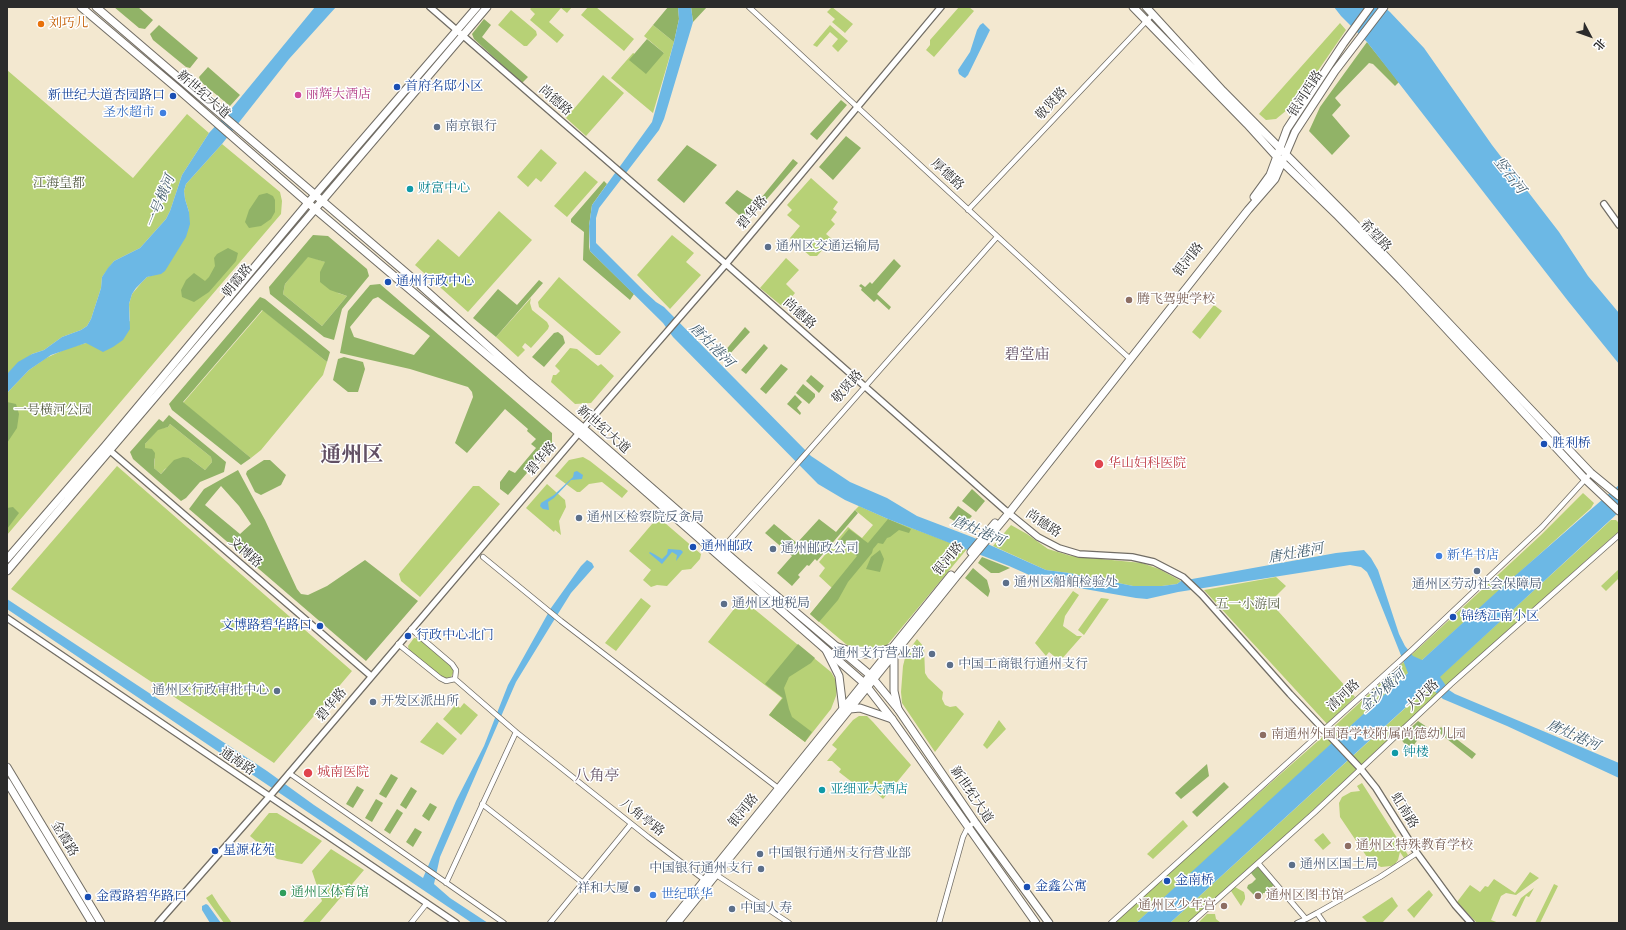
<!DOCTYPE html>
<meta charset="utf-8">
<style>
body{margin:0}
#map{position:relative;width:1626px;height:930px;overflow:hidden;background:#f3e8d0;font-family:"Libre Bodoni","Noto Serif SC",serif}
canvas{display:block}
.frame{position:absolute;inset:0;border:8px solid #2b2b2b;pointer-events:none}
.north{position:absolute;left:1570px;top:16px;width:40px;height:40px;-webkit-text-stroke:3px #fff;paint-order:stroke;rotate:131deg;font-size:11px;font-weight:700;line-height:16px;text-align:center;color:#2b2b2b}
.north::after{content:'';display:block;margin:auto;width:14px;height:18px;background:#2b2b2b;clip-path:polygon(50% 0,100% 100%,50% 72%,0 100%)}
</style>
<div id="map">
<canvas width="1626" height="930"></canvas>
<div class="frame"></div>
<div class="north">北</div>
</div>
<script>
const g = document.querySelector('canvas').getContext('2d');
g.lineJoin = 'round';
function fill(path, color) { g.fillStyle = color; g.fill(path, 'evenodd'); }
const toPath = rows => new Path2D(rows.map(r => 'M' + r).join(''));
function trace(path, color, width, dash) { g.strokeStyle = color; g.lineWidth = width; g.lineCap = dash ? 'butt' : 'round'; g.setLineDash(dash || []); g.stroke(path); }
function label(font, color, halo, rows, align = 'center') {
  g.font = font + ' "Libre Bodoni","Noto Serif SC",serif'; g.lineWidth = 3; g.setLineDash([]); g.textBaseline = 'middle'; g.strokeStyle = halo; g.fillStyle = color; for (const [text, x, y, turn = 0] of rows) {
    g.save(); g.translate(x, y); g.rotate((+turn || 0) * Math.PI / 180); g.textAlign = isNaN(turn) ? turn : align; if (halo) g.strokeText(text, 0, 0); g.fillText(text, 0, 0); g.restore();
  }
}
fill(toPath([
 [532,7,572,7,567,13,561,8,549,22,564,35,557,43,530,20,535,14,530,9],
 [588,7,596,7,634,39,624,51,581,15],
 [832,7,853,24,845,33,832,22,835,19,827,12],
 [959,7,969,7,974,11,934,57,926,50,930,45,930,40],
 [511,10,536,31,537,35,527,46,524,46,498,25],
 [1340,23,1346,30,1304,91,1287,110,1276,119,1266,120,1259,114],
 [653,25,674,42,653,113,611,78,633,53,635,54,630,61,664,53,644,36],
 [830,25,848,41,838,52,832,46,838,39,830,32,817,47,813,45],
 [7,70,133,178,187,114,209,133,182,175,170,211,166,219,140,248,114,261,102,277,101,288,91,319,87,326,81,330,62,337,44,350,32,354,7,377],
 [603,75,624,93,586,136,566,118],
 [222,144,280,192,282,201,281,214,7,535,7,393,29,370,46,358,68,348,86,343,130,321,129,304,132,294,142,282,147,277,153,275,189,212,185,199,184,191,186,184],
 [541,149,557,163,541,182,536,178,528,187,517,177],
 [585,171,598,182,567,217,554,206],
 [811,178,838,202,833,209,837,212,831,220,835,224,826,234,832,239,817,256,810,256,790,238,800,226,787,215,792,210,787,205],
 [499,211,532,240,468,312,415,265,438,239,459,257],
 [672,235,694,253,686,262,701,275,670,309,637,275],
 [308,256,325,262,338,293,347,296,322,326,283,294,285,284],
 [786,258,799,270,786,284,795,293,783,307,760,288],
 [559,277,621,332,600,355,596,355,539,307,538,302],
 [531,298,530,303,532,310,547,322,549,326,548,329,531,348,525,343,522,347,525,350,518,357,496,337],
 [1214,305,1222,311,1200,339,1192,332],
 [263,310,327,362,323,375,261,450,251,458,183,403],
 [570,348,577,349,598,366,601,364,614,376,591,403,575,404,551,382,553,375,556,375,560,371,555,366],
 [170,424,211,457,212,462,205,470,189,458,165,469,161,474,154,468,155,459,145,448,145,444,158,429,168,427],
 [583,457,590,461,628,491,622,498,602,482,589,484,580,492,577,492,555,476,569,460],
 [117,466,352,671,274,763,11,589],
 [547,484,565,500,566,507,559,521,561,535,555,530,554,532,526,508],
 [473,486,479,486,500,504,420,597,401,581,399,574],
 [1583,493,1594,503,1591,508,1422,660,1227,841,1136,923,1112,923,1327,733,1541,535],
 [859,506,888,519,967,549,888,644,883,648,873,650,859,650,847,645,810,614,832,588,819,576,825,568,819,562,848,527,862,538,873,525,855,510],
 [658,517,701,554,700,559,691,569,682,570,667,586,657,585,651,587,643,580,651,570,629,551],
 [1611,520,1616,520,1619,523,1619,531,1450,682,1209,907,1191,923,1170,923],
 [1011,525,1027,534,1048,549,1071,556,1142,563,1159,569,1181,581,1177,584,1162,586,1133,586,1069,573,1046,570,993,546],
 [1619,569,1619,578,1606,591,1601,586],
 [1276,577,1286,586,1270,602,1355,697,1327,724,1204,590],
 [1073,591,1079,595,1065,616,1063,626,1077,636,1082,636,1060,661,1049,652,1046,656,1035,643],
 [641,598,651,606,616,651,605,643],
 [1101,598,1109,599,1084,635,1078,630],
 [742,599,831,672,838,684,836,696,831,709,805,742,769,715,782,698,708,642],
 [414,638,419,639,453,667,454,671,451,677,444,679,409,651,408,646],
 [917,639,924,647,925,673,928,678,943,692,942,699,945,705,950,707,956,706,964,714,935,752,902,703,901,692,903,666,906,654],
 [464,703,478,715,461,735,443,719,456,704,460,708],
 [859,716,867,716,873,722,911,765,883,799,871,788,866,793,839,772,841,769,832,761,827,761,837,749,832,745,853,720],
 [999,720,1006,729,987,749,983,745],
 [437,722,457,739,443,755,420,742],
 [1362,783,1408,855,1404,858,1400,852,1398,860,1395,864,1391,866,1381,867,1369,860,1340,817,1339,803,1342,797,1351,792,1360,791,1357,786],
 [269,813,277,813,322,841,302,864,277,859,250,836],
 [1183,820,1188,826,1153,859,1147,854],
 [1323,833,1331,843,1323,850,1314,840],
 [331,849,364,870,319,923,302,923,322,901,312,871],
 [1530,872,1539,878,1516,895,1506,893,1501,896,1491,920,1499,923,1477,923,1457,902,1470,885,1480,892,1485,886,1488,887,1494,879,1515,893],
 [1554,884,1558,886,1540,923,1535,923],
 [1235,887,1244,892,1245,896,1245,899,1241,906,1231,891],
 [1534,888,1529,897,1526,896,1516,917,1512,915,1521,898],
 [1429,890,1433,895,1414,918,1407,910],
 [212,894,219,905,232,923,224,923,206,898],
 [1392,897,1398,906,1382,923,1368,923,1362,917],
 [1207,914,1215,914,1216,919,1221,923,1198,923]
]), '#b7d176');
fill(toPath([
 [114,7,138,7,153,20,145,29,139,28],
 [668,7,678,7,679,19,674,42,653,25],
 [691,7,707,7,693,22],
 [484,19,491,25,482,37,528,77,522,83,474,39,472,34],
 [159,25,198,58,190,68,186,67,153,40,150,34],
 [647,39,664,53,646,74,629,60],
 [1367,42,1399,82,1395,86,1373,64,1369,63,1335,98,1341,105,1332,115,1350,136,1332,155,1309,131,1320,107],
 [208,67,240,95,230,106,201,82,199,77],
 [841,100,847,105,817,140,810,134],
 [846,136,861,148,833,180,819,167],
 [687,145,717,165,684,203,657,180],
 [793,159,798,163,747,222,725,203,737,190,757,203],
 [604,181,607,184,592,205,589,226,589,247,590,251,634,294,630,300,583,260,584,232,571,222,571,219],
 [267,193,273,196,275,200,275,212,271,219,261,226,249,228,245,222,249,210,259,195],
 [313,235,328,236,367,269,369,276,342,309,334,340,324,337,270,294,269,287],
 [308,257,325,262,320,272,320,282,330,290,347,296,322,326,283,294,285,284],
 [228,248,238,253,236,261,209,292,194,302,182,297,181,290,186,280,194,273,205,281,209,277,215,266,214,258,217,254],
 [894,259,901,266,877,294,891,307,889,310,877,299,874,302,861,290,862,288,859,286,861,284,865,287,870,282,872,284],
 [539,280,543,283,496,337,473,318,498,289,517,305],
 [380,284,552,433,552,444,508,495,500,489,500,482,509,470,515,473,536,448,531,444,536,439,527,431,528,429,505,409,467,453,455,443,473,397,472,392,468,387,410,369,340,353,348,311,370,285],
 [378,297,430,336,414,355,354,337,350,327,373,299],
 [260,297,265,299,330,352,327,362,262,310,183,402,251,458,241,465,172,410,169,404],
 [745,327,750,332,728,356,724,352],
 [558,332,563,336,565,343,544,367,532,357,554,333],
 [764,344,768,348,746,374,741,370],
 [344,357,363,362,365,369,358,392,348,392,333,380,338,359],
 [781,364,788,369,766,394,760,389],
 [811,375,824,386,819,393,806,381],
 [803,384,815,394,815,397,809,404,796,393],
 [795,395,802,402,797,408,801,413,800,415,787,404],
 [7,402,16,404,19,414,17,428,7,443],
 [169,415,226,462,224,472,200,482,186,498,181,501,133,459,130,452,159,419,163,422],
 [170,424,211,457,212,462,205,470,189,458,183,457,174,460,161,474,154,468,155,453,152,449,145,448,145,444,158,430,168,427],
 [264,460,270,460,286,475,281,485,261,495,255,492,246,474,247,471],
 [238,470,265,520,297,589,301,594,308,595,327,586,365,560,418,601,366,661,189,509,204,489],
 [221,486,239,506,251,524,240,534,205,505],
 [972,489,985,501,976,512,962,501],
 [958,506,972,516,965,524,960,524,949,518],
 [13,507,19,513,7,529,7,508],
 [855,510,858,513,817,561,815,559,809,566,807,565,798,575,800,577,792,586,777,573,792,556,765,533,774,524,797,543,819,519,836,532],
 [888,519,911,529,909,533,899,530,890,537,887,538,883,544,878,543,873,549,872,553,848,582,838,600,819,622,810,614,857,556,839,541,849,529,868,543],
 [880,550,884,559,880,572,866,569,871,557],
 [982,557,1010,568,999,573,991,573,978,563],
 [973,568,987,580,990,591,988,597,965,578],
 [798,644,815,658,811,663,789,677,784,688,789,709,792,717,812,732,805,742,769,715,783,698,765,684],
 [1418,721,1427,727,1411,749,1407,747,1400,738],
 [1441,727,1476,754,1472,759,1437,731],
 [1207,764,1209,776,1181,799,1175,793],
 [391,774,398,778,386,798,379,794],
 [1224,782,1229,787,1197,817,1192,812],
 [357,786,364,790,353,808,346,804],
 [411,787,417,791,406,809,400,805],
 [376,799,383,803,372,822,365,818],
 [430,803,437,807,429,821,422,816],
 [397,809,403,813,390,834,384,830],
 [415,828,422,832,413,847,406,842],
 [1259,866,1275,884,1265,893,1263,893,1262,897,1257,898,1247,888,1248,885,1252,883,1256,879,1251,873]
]), '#91b367');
fill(toPath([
 [315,7,336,7,289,59,222,144,186,184,184,191,185,199,189,212,190,224,186,237,165,271,161,274,147,277,136,288,132,294,129,304,130,329,123,340,113,347,103,352,86,343,51,355,29,370,7,393,8,373,18,362,32,354,44,350,62,337,81,330,87,326,91,319,101,288,102,277,108,268,114,261,140,248,166,219,170,211,182,175,209,133,232,108],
 [678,7,691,7,693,22,664,119,659,130,599,208,596,218,596,243,644,291,656,302,664,307,811,456,850,482,887,498,917,516,972,537,1028,562,1046,570,1069,573,1133,586,1162,586,1177,584,1181,581,1336,553,1364,550,1371,558,1378,570,1399,634,1405,646,1413,656,1422,660,1501,588,1619,485,1619,512,1440,677,1449,690,1455,694,1619,763,1619,778,1507,726,1443,699,1429,686,1170,923,1136,923,1408,673,1371,580,1367,572,1361,567,1350,565,1178,592,1147,599,1136,598,1045,582,1009,566,888,519,845,500,818,484,673,337,663,323,590,251,589,226,592,205,652,122,674,42,679,19],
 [1334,7,1384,7,1390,12,1424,48,1492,145,1559,232,1588,276,1619,313,1619,364,1568,301,1367,42,1341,16],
 [983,23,990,30,968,75,965,78,963,77,959,74,958,70,970,52,977,30,980,25],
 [577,471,583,475,582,479,571,480,554,498,548,502,549,510,543,509,540,506,541,503,554,495,573,477,574,472],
 [668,549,681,550,683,552,676,561,677,555,672,552,662,564,649,553,650,552,654,554,662,559,667,554],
 [587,560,592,563,594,567,571,593,551,625,516,682,440,857,434,884,450,898,488,923,472,923,7,609,7,599,267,771,314,805,423,878,456,801,484,746,508,685,551,608,581,566],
 [206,904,208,905,221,923,210,923,202,910,202,906]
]), '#6cb8e5');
const minor = toPath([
 [749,7,1130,359],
 [968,210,1153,14],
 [721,550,997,237],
 [483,557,561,621,778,788],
 [411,629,452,664,456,670,455,679],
 [398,644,440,678,446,681,455,679],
 [455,679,516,732,648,837,706,881],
 [289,773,504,923],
 [482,804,583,883],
 [1258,863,1306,919,1317,913,1324,923],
 [715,874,789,923],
 [446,883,516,732],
 [1317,913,1380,877,1417,853],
 [411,923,427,903],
 [550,923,631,824],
 [939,923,963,837,968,827,975,822],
 [1111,923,1413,649,1542,527,1591,473],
 [1191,923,1315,812,1451,684,1619,535],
 [1297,923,1306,919]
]);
const tertiary = toPath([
 [430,7,726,264,1005,510,1038,537,1059,548,1079,554,1132,557,1154,562,1183,577,1202,595,1290,694,1360,768,1376,788,1417,853,1455,905,1471,923],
 [1604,204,1619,225],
 [108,449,371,676],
 [7,618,456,923],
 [158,923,269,797,579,433,726,264,941,7]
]);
const secondary = toPath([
 [1133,7,1247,124,1276,156,1338,216,1401,280,1585,479,1619,511],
 [1146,7,1223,91,1353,222,1591,473,1619,496],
 [1254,197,1270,175,1287,129,1343,44,1370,7],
 [971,552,995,523],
 [838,647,859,654,873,654,891,648],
 [826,650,839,676,843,709],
 [894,654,894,691,898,709],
 [850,709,860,708,892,719],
 [7,767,101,923],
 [7,782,92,923],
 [670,923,951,575],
 [677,923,956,577,1009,513,1248,210,1275,179,1295,132,1335,71,1384,7]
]);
const primary = toPath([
 [81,7,179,90,315,209,579,433,864,683,892,719,1036,923],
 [96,7,411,277,529,383,583,428,741,566,870,675,898,709,975,822,1049,923],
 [7,559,105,446,308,203,477,7],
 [7,571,487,7]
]);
trace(minor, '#716d65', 6);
trace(tertiary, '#716d65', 8);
trace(secondary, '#716d65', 9);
trace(primary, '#716d65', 9);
trace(minor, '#fff', 4.5);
trace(tertiary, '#fff', 5.5);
trace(secondary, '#fff', 7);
trace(primary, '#fff', 7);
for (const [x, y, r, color] of [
 [41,24,4,"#e8710a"],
 [397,87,4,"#1a4fb4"],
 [298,95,4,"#d1479c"],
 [173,96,4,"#1a4fb4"],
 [163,113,4,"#3f7fe0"],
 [437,127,4,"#5c6f8a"],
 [410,189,4,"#0f9aa8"],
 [768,247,4,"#5c6f8a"],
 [388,282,4,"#1a4fb4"],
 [1129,300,4,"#8d6e63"],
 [1544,444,4,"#1a4fb4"],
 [1099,464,5,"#e0444e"],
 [579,518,4,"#5c6f8a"],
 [693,547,4,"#1a4fb4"],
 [773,549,4,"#5c6f8a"],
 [1439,556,4,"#3f7fe0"],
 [1477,571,4,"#5c6f8a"],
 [1006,583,4,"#5c6f8a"],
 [724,604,4,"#5c6f8a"],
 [1453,617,4,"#1a4fb4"],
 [320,626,4,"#1a4fb4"],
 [408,636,4,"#1a4fb4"],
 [932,654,4,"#5c6f8a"],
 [950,665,4,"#5c6f8a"],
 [277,691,4,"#5c6f8a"],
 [373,702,4,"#5c6f8a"],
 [1263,735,4,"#8d6e63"],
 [1395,753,4,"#0f9aa8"],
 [308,773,5,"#e0444e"],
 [822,790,4,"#0f9aa8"],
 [1348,846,4,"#8d6e63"],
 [215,851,4,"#1a4fb4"],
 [760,854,4,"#5c6f8a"],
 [1292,865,4,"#5c6f8a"],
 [761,869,4,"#5c6f8a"],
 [1167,881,4,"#1a4fb4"],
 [1027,887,4,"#1a4fb4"],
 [637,889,4,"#5c6f8a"],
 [283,893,4,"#2e9e5b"],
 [653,895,4,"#3f7fe0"],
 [1258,896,4,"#8d6e63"],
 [88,897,4,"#1a4fb4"],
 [1224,906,4,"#8d6e63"],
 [732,909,4,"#5c6f8a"]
]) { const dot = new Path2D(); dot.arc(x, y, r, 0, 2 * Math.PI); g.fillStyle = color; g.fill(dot); trace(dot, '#fff', 1.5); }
label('13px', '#c56008', '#fff', [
 ["刘巧儿",49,24]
], 'left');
label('13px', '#164399', '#fff', [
 ["首府名邸小区",405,87],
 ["新世纪大道杏园路口",165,96,"right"],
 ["通州行政中心",396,282],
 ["胜利桥",1552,444],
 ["通州邮政",701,547],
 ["锦绣江南小区",1461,617],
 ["文博路碧华路口",312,626,"right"],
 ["行政中心北门",416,636],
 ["星源花苑",223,851],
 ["金南桥",1175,881],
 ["金鑫公寓",1035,887],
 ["金霞路碧华路口",96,897]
], 'left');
label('13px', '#2b2b2b', '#fff', [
 ["银河西路",1306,94,-57],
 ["新世纪大道",203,95,41],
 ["尚德路",555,101,41],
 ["敬贤路",1052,104,-47],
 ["厚德路",947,175,43],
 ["碧华路",753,213,-50],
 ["希望路",1375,236,46],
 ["银河路",1189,260,-52],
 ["朝霞路",238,281,-50],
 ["尚德路",799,314,42],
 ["敬贤路",848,387,-49],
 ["新世纪大道",603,430,41],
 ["碧华路",542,459,-50],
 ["尚德路",1043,524,34],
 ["文博路",245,553,41],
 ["银河路",949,559,-50],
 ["清河路",1344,696,-43],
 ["大庆路",1423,696,-43],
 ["碧华路",332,705,-50],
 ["通海路",237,762,34],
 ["新世纪大道",971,795,56],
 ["银河路",744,811,-51],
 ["虹南路",1404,811,58],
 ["八角亭路",642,818,38],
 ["金霞路",64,839,59]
]);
label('13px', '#b23c85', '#fff', [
 ["丽辉大酒店",306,95]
], 'left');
label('13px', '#366cbe', '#fff', [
 ["圣水超市",155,113,"right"],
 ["新华书店",1447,556],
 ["世纪联华",661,895]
], 'left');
label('13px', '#4e5e75', '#fff', [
 ["南京银行",445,127],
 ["通州区交通运输局",776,247],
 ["通州区检察院反贪局",587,518],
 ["通州邮政公司",781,549],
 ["通州区船舶检验处",1014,583],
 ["通州区劳动社会保障局",1477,585,"center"],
 ["通州区地税局",732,604],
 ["通州支行营业部",924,654,"right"],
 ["中国工商银行通州支行",958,665],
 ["通州区行政审批中心",269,691,"right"],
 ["开发区派出所",381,702],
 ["中国银行通州支行营业部",768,854],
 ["通州区国土局",1300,865],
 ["中国银行通州支行",753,869,"right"],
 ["祥和大厦",629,889,"right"],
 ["中国人寿",740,909]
], 'left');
label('13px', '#555d42', '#fff', [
 ["江海皇都",59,184],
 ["一号横河公园",53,411],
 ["五一小游园",1248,605]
]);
label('13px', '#0d838f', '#fff', [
 ["财富中心",418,189],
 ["钟楼",1403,753],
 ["亚细亚大酒店",830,790]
], 'left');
label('13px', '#785e54', '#fff', [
 ["腾飞驾驶学校",1137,300],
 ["南通州外国语学校附属尚德幼儿园",1271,735],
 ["通州区特殊教育学校",1356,846],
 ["通州区图书馆",1266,896],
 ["通州区少年宫",1216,906,"right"]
], 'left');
label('13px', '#be3a42', '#fff', [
 ["华山妇科医院",1108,464],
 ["城南医院",317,773]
], 'left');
label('13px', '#27864d', '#fff', [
 ["通州区体育馆",291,893]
], 'left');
label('italic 14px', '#425c6c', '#fff', [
 ["竖石河",1509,176,52],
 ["一号横河",161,202,-68],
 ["唐灶港河",711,346,45],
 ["唐灶港河",978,532,23],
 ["唐灶港河",1296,554,-10],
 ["金沙横河",1383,692,-42],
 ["唐灶港河",1573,736,24]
]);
label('15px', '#625064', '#fff', [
 ["碧堂庙",1027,355],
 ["八角亭",597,776]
]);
label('bold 21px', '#625064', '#fff', [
 ["通州区",352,456]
]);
</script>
